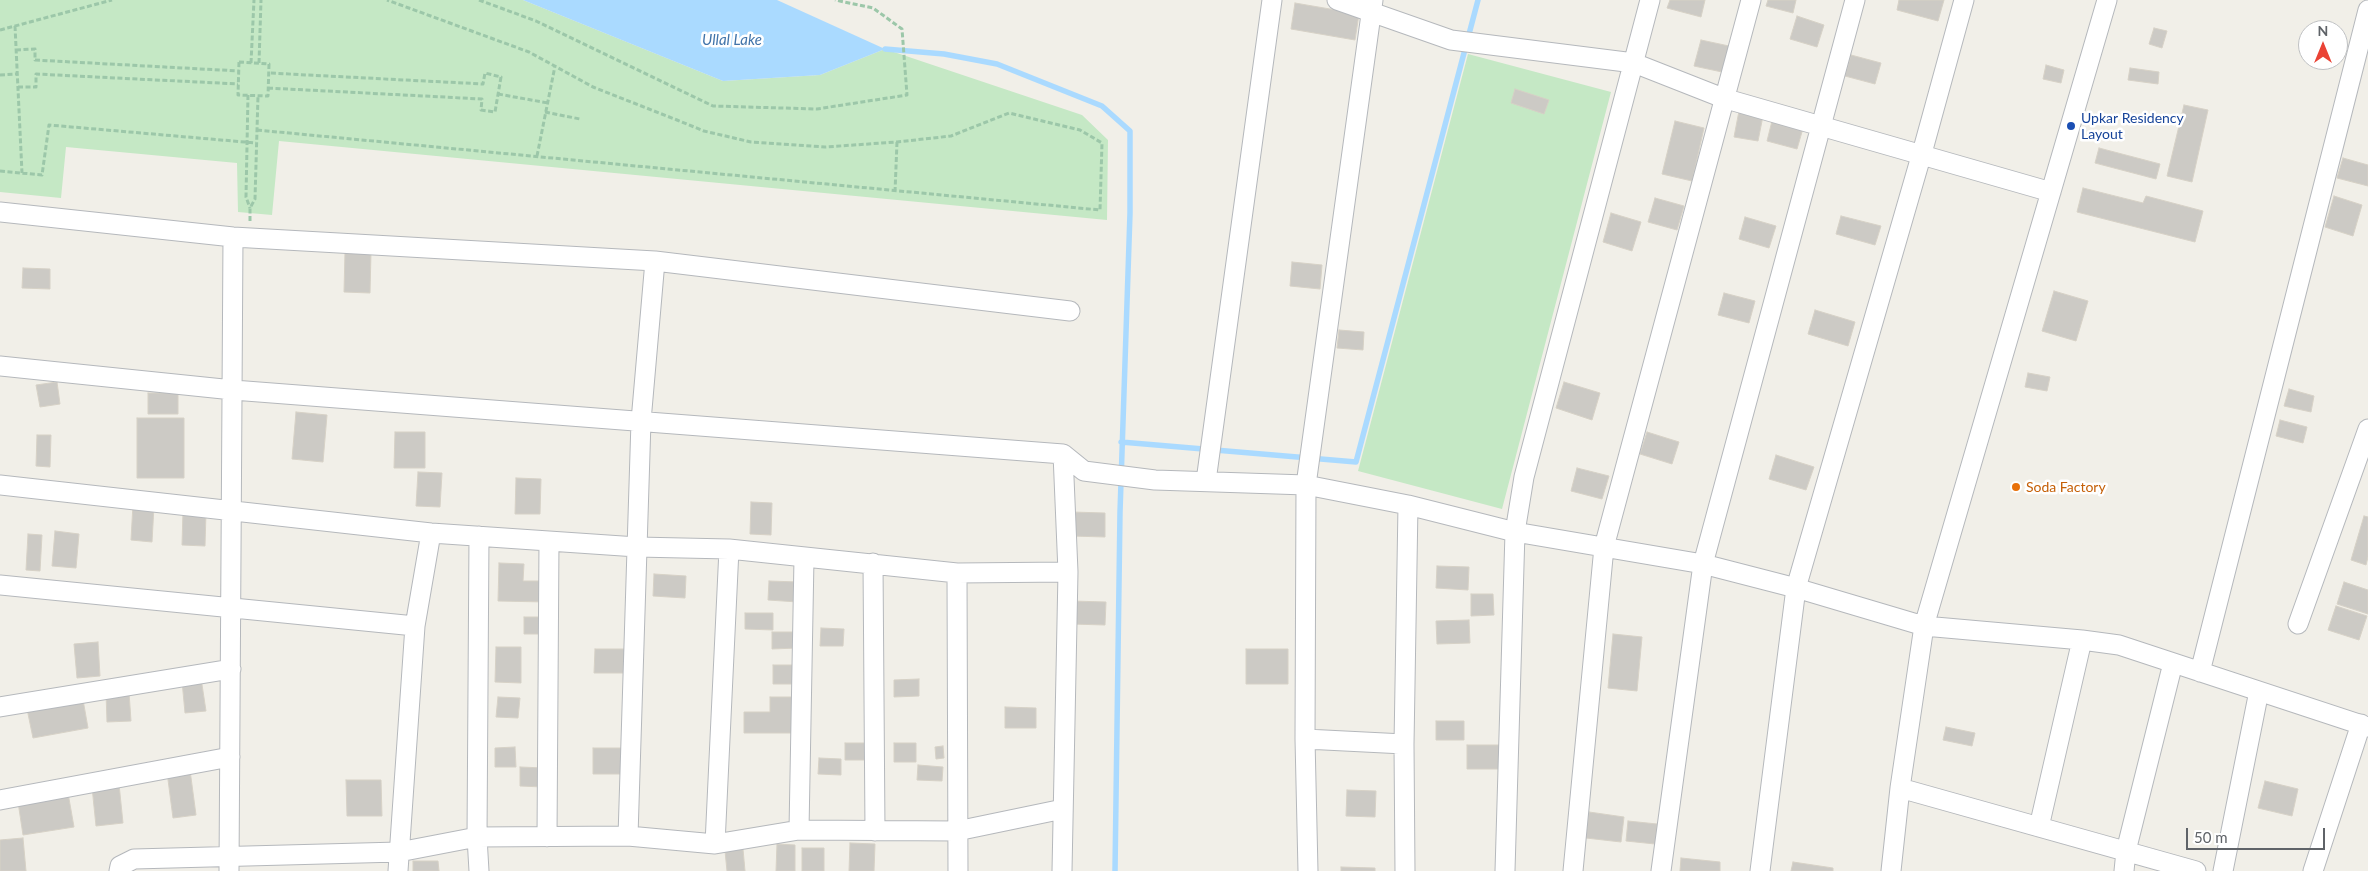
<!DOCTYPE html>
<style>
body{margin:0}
#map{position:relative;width:2368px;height:871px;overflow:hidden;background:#f1efe8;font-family:Lato,sans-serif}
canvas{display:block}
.north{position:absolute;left:2298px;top:20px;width:50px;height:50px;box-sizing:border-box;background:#fff;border:1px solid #bfc1c3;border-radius:50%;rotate:0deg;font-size:14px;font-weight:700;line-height:20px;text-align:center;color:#5f6368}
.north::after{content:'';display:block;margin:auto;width:18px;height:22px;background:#ea4335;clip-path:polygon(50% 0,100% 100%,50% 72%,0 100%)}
.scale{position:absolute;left:2186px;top:828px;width:139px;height:22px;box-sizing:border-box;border:2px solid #5f6368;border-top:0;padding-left:6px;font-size:15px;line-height:18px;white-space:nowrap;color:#5f6368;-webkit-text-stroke:4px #fff;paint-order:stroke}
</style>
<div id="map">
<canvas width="2368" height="871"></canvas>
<div class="north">N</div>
<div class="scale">50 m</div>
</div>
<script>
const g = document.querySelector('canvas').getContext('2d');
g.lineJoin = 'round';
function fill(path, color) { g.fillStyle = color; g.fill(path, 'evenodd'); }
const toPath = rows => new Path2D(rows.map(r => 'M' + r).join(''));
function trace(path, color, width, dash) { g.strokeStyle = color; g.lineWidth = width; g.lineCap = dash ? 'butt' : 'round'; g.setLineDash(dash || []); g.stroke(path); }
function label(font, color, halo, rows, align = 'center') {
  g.font = font + ' Lato,sans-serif'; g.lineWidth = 5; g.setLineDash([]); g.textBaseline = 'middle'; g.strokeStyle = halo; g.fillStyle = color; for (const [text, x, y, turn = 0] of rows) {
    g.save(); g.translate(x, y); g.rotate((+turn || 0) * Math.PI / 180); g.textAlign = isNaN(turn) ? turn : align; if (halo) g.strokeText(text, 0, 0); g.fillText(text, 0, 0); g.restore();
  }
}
fill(toPath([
 [0,0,523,0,723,81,820,75,885,49,1082,115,1108,140,1107,220,279,141,272,215,238,212,237,163,66,147,61,198,0,192],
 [1468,54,1611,92,1502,509,1358,471]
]), '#c5e8c5');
fill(toPath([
 [523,0,777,0,885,49,820,75,723,81]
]), '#aadaff');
trace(toPath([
 [885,49,944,54,997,64,1102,106,1130,131,1130,213,1120,512,1115,871],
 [1121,442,1356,462,1478,0]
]), '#aadaff', 5.5);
const building = toPath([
 [1670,0,1705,0,1701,17,1667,8,1670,0],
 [1768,0,1796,0,1793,13,1766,6,1768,0],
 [1899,0,1944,0,1938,21,1897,10,1899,0],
 [1295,3,1359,14,1355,40,1291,29,1295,3],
 [1797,16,1824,25,1817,47,1790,39,1797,16],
 [2154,28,2167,31,2162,48,2149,44,2154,28],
 [1701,40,1729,46,1722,72,1694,66,1701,40],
 [1851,55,1881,63,1875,84,1845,76,1851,55],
 [2046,65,2064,70,2061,83,2043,79,2046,65],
 [2130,68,2159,72,2158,84,2128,80,2130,68],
 [1515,89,1549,100,1544,114,1511,103,1515,89],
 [2184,105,2208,110,2192,182,2167,176,2184,105],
 [1739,111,1763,116,1758,141,1734,137,1739,111],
 [1773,117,1804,125,1797,149,1767,141,1773,117],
 [1675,121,1704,128,1692,181,1662,174,1675,121],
 [2099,148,2160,164,2156,179,2095,163,2099,148],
 [2343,158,2368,165,2368,186,2337,178,2343,158],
 [2083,188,2143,203,2146,196,2203,211,2195,242,2077,212,2083,188],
 [2334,196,2362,205,2353,236,2325,227,2334,196],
 [1655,198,1684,206,1677,230,1648,222,1655,198],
 [1611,213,1641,222,1632,251,1603,242,1611,213],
 [1841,216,1881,226,1875,245,1836,234,1841,216],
 [1745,217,1776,226,1769,248,1739,239,1745,217],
 [345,252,371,252,370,293,344,292,345,252],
 [1292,262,1322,265,1320,289,1290,286,1292,262],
 [23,268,50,269,50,289,22,288,23,268],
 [2054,291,2088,301,2076,341,2042,331,2054,291],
 [1724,293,1755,301,1749,323,1718,315,1724,293],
 [1815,310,1855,322,1848,346,1808,334,1815,310],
 [1339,330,1364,332,1363,350,1337,348,1339,330],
 [2028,373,2050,377,2047,391,2025,387,2028,373],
 [57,382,60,404,40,407,36,385,57,382],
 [1564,382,1600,393,1592,420,1556,408,1564,382],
 [2289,389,2314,396,2311,412,2284,406,2289,389],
 [148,393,178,393,178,414,148,414,148,393],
 [296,412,327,415,323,462,292,459,296,412],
 [137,418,184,418,184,478,137,478,137,418],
 [2280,420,2307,427,2303,443,2276,436,2280,420],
 [395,432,425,432,425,468,394,468,395,432],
 [1647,432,1679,442,1672,464,1640,454,1647,432],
 [37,435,51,435,50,467,36,466,37,435],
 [1776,455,1814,467,1806,490,1769,479,1776,455],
 [1577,468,1609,476,1602,499,1571,491,1577,468],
 [418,472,442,473,440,507,416,506,418,472],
 [516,478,541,479,540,514,515,514,516,478],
 [751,502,772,503,771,535,750,534,751,502],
 [133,504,154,506,152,542,131,540,133,504],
 [183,511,206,512,205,546,182,545,183,511],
 [1072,512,1105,513,1105,537,1071,536,1072,512],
 [2364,516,2368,517,2368,557,2366,565,2351,560,2364,516],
 [55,531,79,534,76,568,52,566,55,531],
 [28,534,42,535,40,571,26,570,28,534],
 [499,563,524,564,523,581,546,581,545,602,498,601,499,563],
 [1437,566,1469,567,1468,590,1436,588,1437,566],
 [654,574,686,576,685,598,653,596,654,574],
 [769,581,798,582,798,602,768,600,769,581],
 [2344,582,2368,590,2368,614,2337,604,2344,582],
 [1471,594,1493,594,1494,615,1471,616,1471,594],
 [1072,601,1106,602,1105,625,1071,624,1072,601],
 [2336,606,2367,616,2359,640,2328,630,2336,606],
 [745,613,773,613,773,630,745,629,745,613],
 [524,617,546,617,545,634,524,634,524,617],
 [1469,620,1470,643,1437,644,1436,621,1469,620],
 [821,628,844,629,843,646,820,646,821,628],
 [772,632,796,632,797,648,772,649,772,632],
 [1613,634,1642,637,1637,691,1608,688,1613,634],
 [98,642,100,676,77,678,74,644,98,642],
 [496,647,521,647,521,683,495,682,496,647],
 [595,649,628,649,628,673,594,673,595,649],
 [1246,649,1288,649,1288,684,1246,684,1246,649],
 [773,665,797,665,797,684,773,684,773,665],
 [201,678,206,711,185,713,182,681,201,678],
 [919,679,919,696,894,697,894,680,919,679],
 [129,692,131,721,107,722,106,693,129,692],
 [82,694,88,728,33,738,26,704,82,694],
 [498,697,520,698,518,718,496,717,498,697],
 [770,697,793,697,793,733,744,733,744,712,770,712,770,697],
 [1005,707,1036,708,1036,728,1005,728,1005,707],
 [1436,721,1464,721,1464,740,1436,740,1436,721],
 [1946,727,1975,733,1972,746,1943,740,1946,727],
 [845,743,870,743,870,760,845,760,845,743],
 [894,743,916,743,916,762,894,762,894,743],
 [1467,745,1505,745,1505,769,1467,769,1467,745],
 [943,746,944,758,936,759,935,747,943,746],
 [515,747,516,767,495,767,495,748,515,747],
 [593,748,627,748,627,774,593,774,593,748],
 [819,758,841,759,841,775,818,774,819,758],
 [918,765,943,767,942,781,917,780,918,765],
 [520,767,544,768,543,787,520,786,520,767],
 [190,770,196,815,173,818,167,772,190,770],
 [346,780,381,780,382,816,347,816,346,780],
 [2265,781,2298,789,2292,816,2258,808,2265,781],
 [119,784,123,823,96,826,92,787,119,784],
 [1347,790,1376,791,1375,817,1346,816,1347,790],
 [68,793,74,827,23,835,18,802,68,793],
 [1589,812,1624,817,1621,842,1586,838,1589,812],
 [1628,821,1657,824,1655,844,1626,841,1628,821],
 [23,838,26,871,0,871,0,840,23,838],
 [850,843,875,844,874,871,849,871,850,843],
 [777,844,795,845,795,871,776,871,777,844],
 [802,848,824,848,824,871,802,871,802,848],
 [743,849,745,871,727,871,725,851,743,849],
 [1681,858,1720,862,1720,871,1680,871,1681,858],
 [413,861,438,861,439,871,413,871,413,861],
 [1793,862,1833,868,1833,871,1791,871,1793,862],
 [1341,867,1375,868,1375,871,1341,871,1341,867]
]);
fill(building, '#cccac5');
trace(building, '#d6d1c6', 1);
const minor = toPath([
 [1337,0,1451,40,1634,63,1723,98,2051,192],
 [0,212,233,237,655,261,1070,311],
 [0,366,233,390,1063,454,1084,471,1155,480,1306,485,1408,505,1515,532,1703,564,1796,588,1924,626,2082,640,2039,827],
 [1206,481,1272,0],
 [0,485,431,533,637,547,729,549,957,573,1068,572],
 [479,536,477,837,479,871],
 [873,563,875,831],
 [957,573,958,871],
 [0,585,415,626],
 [2298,624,2368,429],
 [2082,640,2119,645,2368,727],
 [2200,672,2368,10],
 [0,707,231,669],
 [1305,739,1404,744],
 [1900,788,2196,871],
 [0,800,230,757],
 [799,830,804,558],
 [628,836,641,421,655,261],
 [547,837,549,541],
 [715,844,729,549],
 [119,871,120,866,134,859,399,852,477,837,628,836,715,844,799,830,957,831,1063,809],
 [229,871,233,237],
 [398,871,415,626,431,533],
 [1062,871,1068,572,1063,454],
 [1308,871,1305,739,1306,485,1373,0],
 [1405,871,1404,744,1408,505],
 [1505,871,1515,532,1524,477,1650,0],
 [1573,871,1604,547,1751,0],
 [1661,871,1703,564,1855,0],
 [1760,871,1796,588,1922,153,1964,0],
 [1891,871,1900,788,1924,626,2107,0],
 [2124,871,2126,851,2173,663],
 [2223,871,2259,691],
 [2313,871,2361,724]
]);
trace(minor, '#b5b8bc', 21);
trace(toPath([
 [479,0,536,21,713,106,817,109,907,95,902,29,873,8,835,0],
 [15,26,22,173],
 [0,30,112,0],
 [16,50,35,49,35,60,239,71],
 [239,62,269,64,268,96,238,95,239,62],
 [251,63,254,0],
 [259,63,261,0],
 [0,75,17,74],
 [18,87,36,87,36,74,238,84],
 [268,88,482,99,481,110,495,112,501,77,485,73,483,84,269,73],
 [498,94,548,103],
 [248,95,246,197,250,208],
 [545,112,580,119],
 [257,130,1100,210,1102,143,1080,130,1009,113,951,136,897,142,825,147,751,142,704,131,677,120,593,87,529,52,387,0],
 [537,156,555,66],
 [0,171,42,175,49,125,256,143],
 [895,192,897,142],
 [250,221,250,208,255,199,258,96]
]), '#9cc7a9', 3, [5, 2.5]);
trace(minor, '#fff', 19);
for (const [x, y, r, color] of [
 [2071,126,5,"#1a4fb4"],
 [2016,487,5,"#e8710a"]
]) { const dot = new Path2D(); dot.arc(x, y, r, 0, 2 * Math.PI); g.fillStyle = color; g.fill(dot); trace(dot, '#fff', 2); }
label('14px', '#164399', '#fff', [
 ["Upkar Residency",2081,118],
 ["Layout",2081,134]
], 'left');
label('14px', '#c56008', '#fff', [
 ["Soda Factory",2026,487]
], 'left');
label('italic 15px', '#4174aa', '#fff', [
 ["Ullal Lake",732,40]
]);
</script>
